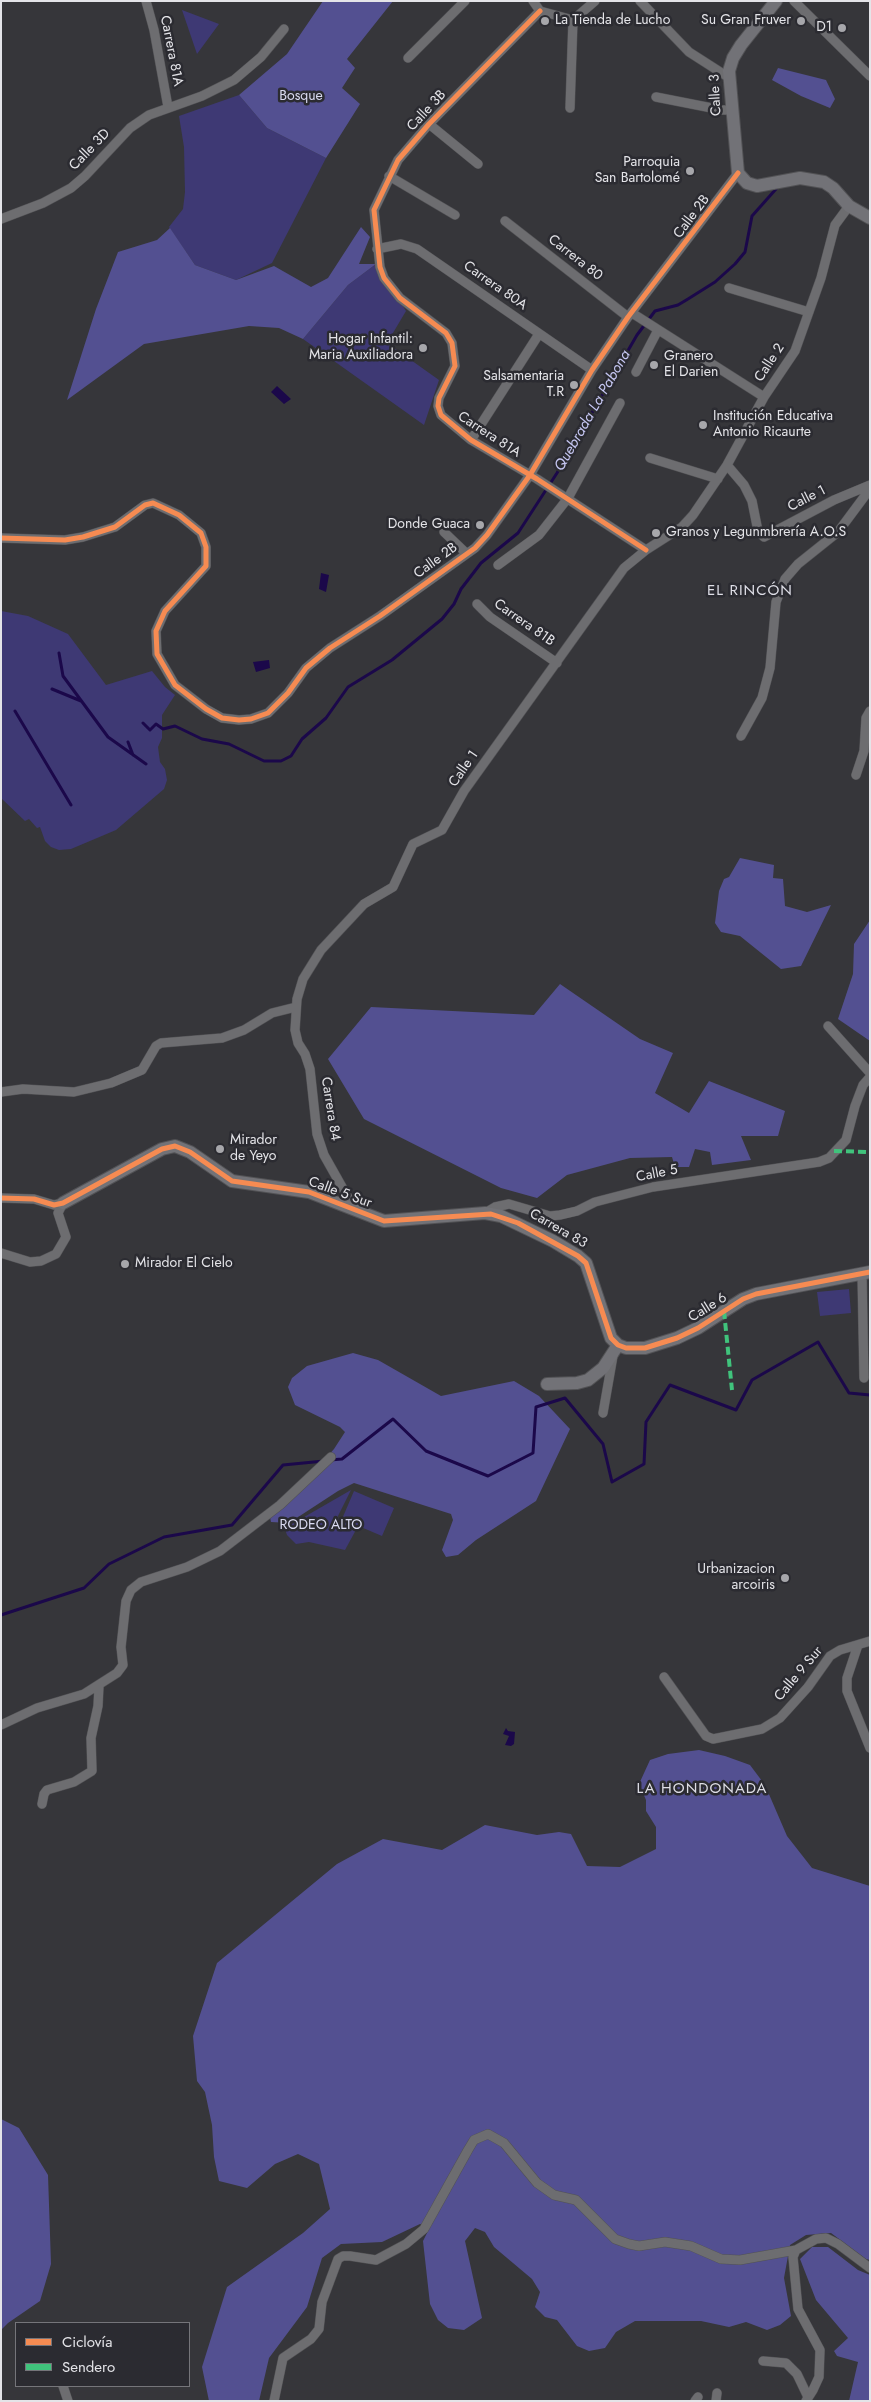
<!DOCTYPE html>
<meta charset="utf-8">
<style>
body{margin:0}
#map{position:relative;width:871px;height:2402px;overflow:hidden;background:#36363a;font-family:Jost,sans-serif}
canvas{display:block}
.frame{position:absolute;inset:0;border:2px solid #e4e4e8;pointer-events:none}
.legend{position:absolute;left:15px;top:2322px;width:175px;height:65px;box-sizing:border-box;background:#2b2b31;border:1px solid #75757a;margin:0;padding:6px 9px;list-style:none;font-size:15px;color:#e4e4e8}
.legend li{display:flex;align-items:center;gap:10px;height:25px}
.legend b{width:25px;border:1px solid #75757a}
</style>
<div id="map">
<canvas width="871" height="2402"></canvas>
<div class="frame"></div>
<ul class="legend">
<li><b style="height:6px;background:#f68b52"></b>Ciclovía</li>
<li><b style="height:6px;background:#40c37c"></b>Sendero</li>
</ul>
</div>
<script>
const g = document.querySelector('canvas').getContext('2d');
g.lineJoin = 'round';
function fill(path, color) { g.fillStyle = color; g.fill(path, 'evenodd'); }
const toPath = rows => new Path2D(rows.map(r => 'M' + r).join(''));
function trace(path, color, width, dash) { g.strokeStyle = color; g.lineWidth = width; g.lineCap = dash ? 'butt' : 'round'; g.setLineDash(dash || []); g.stroke(path); }
function label(font, color, halo, rows, align = 'center') {
  g.font = font + ' Jost,sans-serif'; g.lineWidth = 5; g.setLineDash([]); g.textBaseline = 'middle'; g.strokeStyle = halo; g.fillStyle = color; for (const [text, x, y, turn = 0] of rows) {
    g.save(); g.translate(x, y); g.rotate((+turn || 0) * Math.PI / 180); g.textAlign = isNaN(turn) ? turn : align; if (halo) g.strokeText(text, 0, 0); g.fillText(text, 0, 0); g.restore();
  }
}
fill(toPath([
 [182,10,219,24,197,54],
 [239,95,267,128,326,158,272,263,236,280,195,265,169,227,183,209,185,192,184,147,179,116],
 [376,264,406,311,387,343,439,380,424,425,303,339,348,285],
 [1,611,28,616,68,634,106,685,152,671,165,687,175,695,162,715,162,738,158,747,160,762,165,769,167,780,164,789,116,830,71,849,59,850,51,847,45,841,40,827,37,828,29,819,25,821,1,798],
 [849,1289,851,1313,820,1316,817,1292],
 [351,1490,337,1518,357,1528,345,1550,309,1542,296,1544,287,1535,285,1529,292,1524],
 [354,1491,394,1508,382,1536,342,1519]
]), '#3e3974');
fill(toPath([
 [323,1,393,1,347,59,355,68,342,88,360,104,326,158,267,128,239,95,287,54],
 [778,68,826,80,835,99,830,108,801,96,772,80],
 [361,227,370,237,359,264,376,264,348,285,303,339,279,328,249,326,144,344,67,400,96,309,118,252,157,240,170,228,195,265,236,280,274,266,311,287,328,278],
 [740,858,774,865,773,878,783,879,785,906,807,912,831,905,801,966,781,969,740,936,721,932,715,923,719,891,724,879,729,877],
 [870,920,870,1041,838,1019,853,974,854,944],
 [560,984,640,1039,673,1053,655,1093,689,1113,709,1081,785,1111,778,1136,741,1136,751,1160,712,1165,710,1152,695,1149,689,1167,675,1167,672,1157,630,1158,567,1175,537,1198,501,1188,364,1119,328,1059,371,1007,534,1015],
 [353,1353,378,1360,441,1396,514,1381,539,1396,570,1429,536,1501,476,1540,458,1555,446,1557,442,1550,453,1520,451,1514,354,1483,338,1491,289,1523,271,1522,270,1517,290,1499,334,1449,345,1432,340,1427,295,1405,288,1387,292,1378,307,1366],
 [699,1750,725,1756,750,1765,765,1785,787,1836,812,1868,870,1886,870,2260,866,2259,831,2233,806,2235,790,2245,784,2278,791,2316,780,2325,767,2330,746,2322,729,2327,701,2321,635,2321,616,2332,605,2348,589,2351,577,2346,557,2320,545,2317,535,2307,540,2292,532,2279,494,2247,485,2232,475,2228,465,2241,482,2318,464,2330,448,2328,438,2320,430,2304,423,2241,430,2227,420,2224,382,2242,341,2244,322,2258,307,2307,269,2358,259,2401,209,2401,202,2367,227,2287,303,2233,330,2209,319,2164,298,2154,275,2164,247,2188,219,2181,214,2157,212,2125,205,2092,197,2081,193,2036,217,1963,337,1864,383,1839,442,1850,485,1825,537,1835,559,1832,571,1834,587,1866,620,1867,656,1849,656,1827,646,1811,646,1800,639,1784,650,1760,668,1754],
 [1,2119,19,2128,48,2175,51,2264,40,2301,8,2323,1,2330],
 [812,2247,828,2247,858,2270,870,2275,870,2401,849,2401,858,2362,837,2356,834,2351,848,2338,816,2300,800,2259]
]), '#535091');
fill(toPath([
 [277,386,291,399,284,404,271,392],
 [321,573,329,575,326,592,319,589],
 [269,660,270,668,256,672,253,662],
 [506,1728,508,1731,515,1732,514,1744,511,1746,505,1745,509,1736,503,1734]
]), '#1b084a');
trace(toPath([
 [59,653,63,676,108,737,146,764],
 [52,689,81,701],
 [15,711,71,805],
 [143,723,150,730,156,724,163,729,175,726,202,739,229,744,264,761,281,761,291,756,302,739,326,718,348,687,392,660,442,619,454,604,461,589,481,563,518,533,557,473,637,335,655,311,678,305,688,299,715,282,735,264,745,252,752,216,776,189],
 [128,742,133,755],
 [330,1460,342,1459,393,1419,426,1451,488,1476,533,1453,536,1407,565,1398,603,1444,612,1482,644,1464,646,1422,670,1385,736,1410,752,1380,818,1342,849,1393,870,1395],
 [1,1615,84,1588,109,1564,164,1537,232,1525,283,1465,324,1461]
]), '#1b084a', 3);
const street = toPath([
 [146,1,154,30,168,107],
 [533,1,540,11,573,20,570,108],
 [640,1,689,52,728,77],
 [794,1,870,76],
 [540,11,429,124,398,160,374,210,380,267,384,278,400,298,446,333,452,343,455,366,439,398,438,406,441,415,471,440,537,479,646,550],
 [573,20,595,1],
 [408,58,465,1],
 [656,97,722,110,731,110],
 [429,124,478,164],
 [389,176,455,215],
 [1,219,43,203,71,188,85,176,130,128,149,115,202,96,234,80,261,57,284,29],
 [505,221,628,317],
 [377,249,401,244,417,249,592,370],
 [729,288,809,312],
 [632,313,764,397],
 [636,372,658,330],
 [471,440,539,334],
 [650,458,718,479],
 [727,465,744,485,752,501,758,531,764,537,834,500,870,485],
 [444,532,466,553],
 [1,538,65,540,83,537,115,527,145,505,153,503,179,515,201,533,206,547,206,566,165,611,156,631,157,654,175,685,206,709,222,718,239,720,251,719,268,713,288,693,306,668,330,648,380,616,475,548,487,535,530,475,592,370,628,317,738,173],
 [498,565,539,535,568,498,620,403],
 [477,604,490,617,557,663],
 [741,736,762,698,770,668,776,602,785,579,798,564,838,532,870,489],
 [856,775,864,751,866,718,870,711],
 [828,1026,870,1073],
 [1,1092,23,1089,74,1092,111,1083,142,1070,156,1046,161,1043,222,1038,244,1030,272,1013,296,1007],
 [1,1198,34,1199,54,1205,63,1203],
 [355,1210,324,1155,317,1134,310,1069,305,1054,298,1043,295,1030,297,999,303,979,321,950,364,904,393,887,413,844,442,830,464,791,624,568,646,550,682,527,693,515,727,465,764,397,795,351,821,278,835,225,849,206],
 [485,1213,495,1207,509,1204,550,1216,560,1215,577,1211,595,1202,653,1187,819,1162,829,1158,846,1140,855,1106,863,1085,870,1077],
 [1,1253,30,1262,41,1261,56,1254,66,1237,58,1213,63,1203],
 [862,1274,864,1378],
 [603,1413,613,1356],
 [858,1645,847,1678,847,1691,870,1748],
 [664,1677,706,1736,713,1739,762,1729,780,1718,808,1687,830,1656,840,1650,870,1641],
 [1,1725,37,1708,84,1694,117,1673,123,1665,121,1647,126,1601,131,1590,141,1582,187,1567,220,1551,280,1505,331,1457],
 [42,1804,44,1794,47,1790,74,1782,92,1771,91,1738,98,1706,99,1686],
 [763,2361,786,2363,797,2374,808,2397],
 [63,2386,68,2401],
 [274,2401,283,2358,311,2339,319,2329,322,2302,338,2259,343,2256,350,2256,376,2260,406,2244,424,2229,468,2150,474,2140,488,2134,504,2143,537,2183,554,2195,576,2200,615,2239,629,2244,639,2246,665,2242,691,2246,721,2259,740,2260,796,2250],
 [695,2401,698,2397],
 [716,2401,717,2393],
 [806,2401,813,2390,819,2377,820,2350,798,2309,793,2257,796,2250,816,2239,826,2238,838,2244,870,2268]
]);
const secondary = toPath([
 [776,1,741,45,733,58,729,71,738,173,747,183,757,186,800,178,824,182,833,188,849,206,870,218],
 [63,1203,162,1149,175,1146,190,1152,232,1181,309,1192,384,1221,485,1213,501,1216,553,1241,578,1256,586,1263,611,1338,618,1345,626,1348,645,1348,677,1338,698,1328,743,1299,756,1294,870,1272],
 [547,1384,577,1383,588,1380,603,1368,618,1345]
]);
trace(street, '#525255', 10);
trace(secondary, '#525255', 14);
trace(street, '#6d6d70', 9);
trace(secondary, '#727277', 12);
trace(toPath([
 [834,1151,870,1152],
 [724,1311,732,1390]
]), '#40c37c', 4, [8, 4]);
trace(toPath([
 [540,11,429,124,398,160,374,210,380,267,384,278,400,298,446,333,452,343,455,366,439,398,438,406,441,415,471,440,537,479,646,550],
 [1,538,65,540,83,537,115,527,145,505,153,503,179,515,201,533,206,547,206,566,165,611,156,631,157,654,175,685,206,709,222,718,239,720,251,719,268,713,288,693,306,668,330,648,380,616,475,548,487,535,530,475,592,370,628,317,738,173],
 [1,1198,34,1199,54,1205,63,1203,162,1149,175,1146,190,1152,232,1181,309,1192,384,1221,491,1214,518,1223,578,1256,586,1263,611,1338,618,1345,626,1348,645,1348,677,1338,698,1328,743,1299,756,1294,870,1272]
]), '#f68b52', 5);
for (const [x, y, r, color] of [
 [545,21,5,"#a7a7ab"],
 [801,21,5,"#a7a7ab"],
 [842,28,5,"#a7a7ab"],
 [690,171,5,"#a7a7ab"],
 [423,348,5,"#a7a7ab"],
 [654,365,5,"#a7a7ab"],
 [574,385,5,"#a7a7ab"],
 [703,425,5,"#a7a7ab"],
 [480,525,5,"#a7a7ab"],
 [656,533,5,"#a7a7ab"],
 [220,1149,5,"#a7a7ab"],
 [125,1264,5,"#a7a7ab"],
 [785,1578,5,"#a7a7ab"]
]) { const dot = new Path2D(); dot.arc(x, y, r, 0, 2 * Math.PI); g.fillStyle = color; g.fill(dot); trace(dot, '#2b2b31', 2); }
label('14px', '#e4e4e8', '#2b2b31', [
 ["La Tienda de Lucho",555,21,"left"],
 ["Su Gran Fruver",791,21],
 ["D1",832,28],
 ["Parroquia",680,163],
 ["San Bartolomé",680,179],
 ["Hogar Infantil:",413,340],
 ["Maria Auxiliadora",413,356],
 ["Granero",664,357,"left"],
 ["El Darien",664,373,"left"],
 ["Salsamentaria",564,377],
 ["T.R",564,393],
 ["Institución Educativa",713,417,"left"],
 ["Antonio Ricaurte",713,433,"left"],
 ["Donde Guaca",470,525],
 ["Granos y Legunmbrería A.O.S",666,533,"left"],
 ["Mirador",230,1141,"left"],
 ["de Yeyo",230,1157,"left"],
 ["Mirador El Cielo",135,1264,"left"],
 ["Urbanizacion",775,1570],
 ["arcoiris",775,1586]
], 'right');
label('14px', '#e4e4e8', '#2b2b31', [
 ["Carrera 81A",171,51,79],
 ["Calle 3",716,95,-93],
 ["Calle 3B",427,111,-47],
 ["Calle 3D",90,150,-46],
 ["Calle 2B",692,217,-53],
 ["Carrera 80",575,258,38],
 ["Carrera 80A",495,286,35],
 ["Calle 2",770,363,-57],
 ["Carrera 81A",489,435,33],
 ["Calle 1",807,499,-27],
 ["Calle 2B",436,561,-36],
 ["Carrera 81B",524,623,35],
 ["Calle 1",464,769,-55],
 ["Carrera 84",330,1109,81],
 ["Calle 5",657,1174,-11],
 ["Calle 5 Sur",340,1193,20],
 ["Carrera 83",558,1229,30],
 ["Calle 6",708,1308,-32],
 ["Calle 9 Sur",799,1674,-50]
]);
label('14px', '#dadbf1', '#2b2b31', [
 ["Bosque",301,97],
 ["RODEO ALTO",321,1526]
]);
label('italic 15px', '#c5c6f1', '#2b2b31', [
 ["Quebrada La Pabona",593,411,-60]
]);
g.letterSpacing = '1px';
label('15px', '#dedee6', '#2b2b31', [
 ["EL RINCÓN",750,591],
 ["LA HONDONADA",702,1789]
]);
g.letterSpacing = '0px';
</script>
